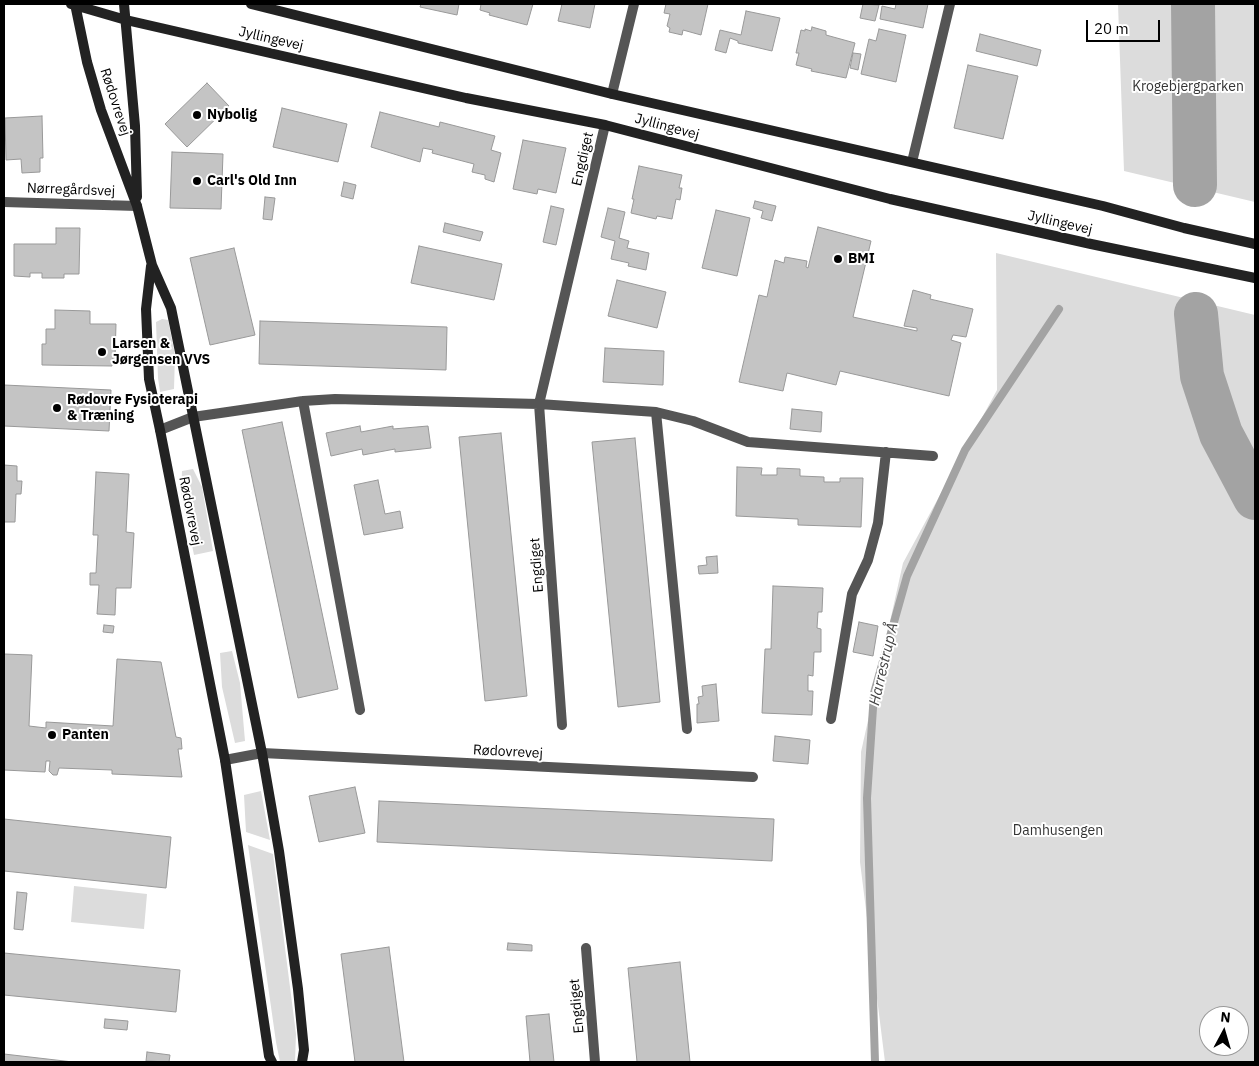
<!DOCTYPE html>
<meta charset="utf-8">
<style>
body{margin:0}
#map{position:relative;width:1259px;height:1066px;overflow:hidden;background:#fff;font-family:"IBM Plex Sans",sans-serif}
canvas{display:block}
.frame{position:absolute;inset:0;border:5px solid #000;pointer-events:none}
.north{position:absolute;left:1199px;top:1006px;width:50px;height:50px;box-sizing:border-box;background:#fff;border:1px solid #999;border-radius:50%;rotate:6deg;font-size:14px;font-weight:700;line-height:20px;text-align:center;color:#000}
.north::after{content:'';display:block;margin:auto;width:18px;height:22px;background:#000;clip-path:polygon(50% 0,100% 100%,50% 72%,0 100%)}
.scale{position:absolute;left:1086px;top:20px;width:74px;height:22px;box-sizing:border-box;border:2px solid #000;border-top:0;padding-left:6px;font-size:15px;line-height:18px;white-space:nowrap;color:#000;-webkit-text-stroke:4px #fff;paint-order:stroke}
</style>
<div id="map">
<canvas width="1259" height="1066"></canvas>
<div class="frame"></div>
<div class="north">N</div>
<div class="scale">20 m</div>
</div>
<script>
const g = document.querySelector('canvas').getContext('2d');
g.lineJoin = 'round';
function fill(path, color) { g.fillStyle = color; g.fill(path, 'evenodd'); }
const toPath = rows => new Path2D(rows.map(r => 'M' + r).join(''));
function trace(path, color, width, dash) { g.strokeStyle = color; g.lineWidth = width; g.lineCap = dash ? 'butt' : 'round'; g.setLineDash(dash || []); g.stroke(path); }
function label(font, color, halo, rows, align = 'center') {
  g.font = font + ' "IBM Plex Sans",sans-serif'; g.lineWidth = 4; g.setLineDash([]); g.textBaseline = 'middle'; g.strokeStyle = halo; g.fillStyle = color; for (const [text, x, y, turn = 0] of rows) {
    g.save(); g.translate(x, y); g.rotate((+turn || 0) * Math.PI / 180); g.textAlign = isNaN(turn) ? turn : align; if (halo) g.strokeText(text, 0, 0); g.fillText(text, 0, 0); g.restore();
  }
}
fill(toPath([
 [1118,4,1255,4,1255,202,1124,171],
 [996,253,1255,315,1255,1062,885,1062,860,862,861,752,903,563,997,390],
 [1209,1016,1239,1016,1239,1046,1209,1046],
 [162,319,168,320,175,355,174,389,160,392,158,378,156,322],
 [193,469,202,487,213,551,194,555,181,492,182,471],
 [232,651,240,683,245,741,235,743,222,687,220,653],
 [261,791,270,840,246,832,244,795],
 [248,845,273,854,296,1034,295,1062,280,1062,276,1042],
 [74,886,147,894,144,929,71,922]
]), '#dcdcdc');
trace(toPath([
 [875,1062,867,798,874,693,907,576,965,450,1059,309]
]), '#a3a3a3', 8);
trace(toPath([
 [1193,4,1195,185],
 [1196,314,1202,376,1221,434,1255,498]
]), '#a3a3a3', 44);
const building = toPath([
 [421,4,459,4,457,15,420,7,421,4],
 [481,4,533,4,527,25,489,15,490,13,480,10,481,4],
 [562,4,595,4,590,28,558,21,562,4],
 [666,4,708,4,701,35,683,30,682,35,669,32,670,28,667,26,670,14,664,13,666,4],
 [863,4,879,5,875,21,860,18,863,4],
 [896,4,928,4,923,28,880,19,882,6,895,9,896,4],
 [746,11,780,18,772,51,738,43,738,41,730,38,726,53,715,50,720,30,741,35,746,11],
 [812,27,826,31,826,35,855,43,846,78,811,71,812,69,796,65,799,53,796,53,801,30,805,31,805,29,811,31,812,27],
 [879,29,906,35,896,82,861,74,869,39,876,41,879,29],
 [980,34,1041,50,1037,66,976,51,980,34],
 [853,53,861,54,858,70,850,68,853,53],
 [968,65,1018,76,1003,139,954,128,968,65],
 [207,83,229,106,187,147,165,124,207,83],
 [282,108,347,124,338,162,273,147,282,108],
 [380,112,439,127,440,122,495,136,491,150,501,153,494,182,485,179,485,175,472,172,474,164,432,153,433,150,423,148,420,162,371,147,380,112],
 [42,116,43,158,40,158,40,172,22,173,21,159,6,160,5,118,42,116],
 [523,140,566,148,556,193,538,189,537,194,513,189,523,140],
 [172,152,223,154,221,209,170,208,172,152],
 [639,166,682,175,679,188,682,188,680,200,676,199,672,219,657,216,656,219,631,213,634,199,632,199,639,166],
 [344,182,356,185,353,199,341,196,344,182],
 [265,197,275,198,272,220,263,219,265,197],
 [755,201,776,206,772,221,761,218,763,211,753,208,755,201],
 [551,206,564,209,556,245,543,242,551,206],
 [608,208,625,212,619,238,629,241,627,248,649,253,646,270,628,266,629,263,611,259,615,241,601,237,608,208],
 [716,210,750,218,737,276,702,268,716,210],
 [445,223,483,232,480,241,443,232,445,223],
 [818,227,871,241,853,317,917,331,917,328,904,326,913,290,931,295,930,299,973,309,966,337,953,335,951,340,961,343,949,396,840,371,836,385,787,373,783,391,739,382,759,295,767,297,775,260,784,263,785,257,807,261,806,267,808,268,818,227],
 [56,228,80,228,79,274,64,274,64,278,42,278,42,273,30,273,30,277,14,276,14,244,56,244,56,228],
 [419,246,502,264,494,300,411,283,419,246],
 [234,248,255,335,210,345,190,258,234,248],
 [617,280,666,292,657,328,608,316,617,280],
 [55,310,90,311,90,324,116,324,115,358,113,358,112,366,42,365,42,344,46,344,46,329,55,329,55,310],
 [260,321,447,327,446,370,259,364,260,321],
 [605,348,664,351,663,385,603,382,605,348],
 [4,385,111,390,109,431,4,426,4,385],
 [792,409,822,412,821,432,790,429,792,409],
 [282,422,338,689,298,698,242,430,282,422],
 [360,426,361,432,393,426,393,429,428,426,431,448,395,452,395,449,363,455,362,449,331,456,326,433,360,426],
 [501,433,527,696,485,701,459,437,501,433],
 [635,438,660,702,618,707,592,442,635,438],
 [4,465,17,466,17,481,22,481,21,494,16,494,15,522,4,522,4,465],
 [737,467,762,468,761,475,777,475,777,468,800,469,800,476,824,477,824,482,840,482,840,478,863,478,861,527,798,525,798,519,736,516,737,467],
 [96,472,129,474,126,532,134,533,131,588,116,588,115,615,97,614,99,585,90,585,90,573,96,573,98,535,93,535,96,472],
 [378,480,385,514,400,511,403,528,364,535,354,485,378,480],
 [717,556,718,573,699,574,698,566,707,565,706,557,717,556],
 [773,586,823,588,822,612,818,612,817,628,821,629,821,652,814,652,813,676,808,675,808,691,813,691,812,715,762,713,765,649,771,649,773,586],
 [859,622,878,626,873,656,853,652,859,622],
 [104,625,114,626,113,633,103,632,104,625],
 [4,654,32,655,29,726,46,728,46,722,113,726,117,659,161,662,176,737,181,738,182,749,178,749,182,777,112,774,112,770,59,768,57,775,53,775,49,771,50,761,46,761,45,772,4,770,4,654],
 [716,684,719,721,697,723,697,704,699,704,698,697,703,696,702,686,716,684],
 [775,736,810,740,808,764,773,761,775,736],
 [355,787,365,833,319,842,309,796,355,787],
 [379,801,774,819,772,861,377,842,379,801],
 [4,819,171,837,166,888,4,871,4,819],
 [17,892,27,893,23,930,14,929,17,892],
 [508,943,532,945,532,951,507,950,508,943],
 [389,947,404,1062,355,1062,341,954,389,947],
 [4,953,180,970,176,1012,4,995,4,953],
 [680,962,690,1062,637,1062,628,968,680,962],
 [549,1014,554,1062,530,1062,526,1016,549,1014],
 [105,1019,128,1021,127,1030,104,1028,105,1019],
 [147,1052,170,1055,169,1062,146,1061,147,1052],
 [4,1054,73,1062,4,1062,4,1054]
]);
fill(building, '#c4c4c4');
trace(building, '#999', 1);
trace(toPath([
 [612,94,634,4],
 [912,162,950,4],
 [4,202,137,206],
 [303,401,360,710],
 [656,412,687,729],
 [160,430,193,417,303,401,335,399,539,404,656,412,693,421,748,442,933,456],
 [831,719,852,594,868,560,878,523,886,452],
 [562,725,539,404,605,125],
 [225,760,262,753,753,777],
 [586,948,595,1062]
]), '#555', 10);
trace(toPath([
 [71,4,126,20,248,48,466,98,605,125,890,199,1091,244,1255,278],
 [75,4,87,62,101,110,137,206,152,265,171,308,262,753,279,851,298,989,304,1050,302,1062],
 [124,4,135,126,137,197],
 [251,4,612,94,1103,206,1184,228,1255,244],
 [151,266,146,309,149,379,160,430,225,760,269,1056,272,1062]
]), '#222', 10);
for (const [x, y, r, color] of [
 [197,115,5,"#000"],
 [197,181,5,"#000"],
 [838,259,5,"#000"],
 [102,352,5,"#000"],
 [57,408,5,"#000"],
 [52,735,5,"#000"]
]) { const dot = new Path2D(); dot.arc(x, y, r, 0, 2 * Math.PI); g.fillStyle = color; g.fill(dot); trace(dot, '#fff', 2); }
label('14px', '#000', '#fff', [
 ["Jyllingevej",271,39,13],
 ["Rødovrevej",115,102,72],
 ["Jyllingevej",667,127,15],
 ["Engdiget",583,159,-77],
 ["Nørregårdsvej",71,190,2],
 ["Jyllingevej",1060,223,13],
 ["Rødovrevej",190,511,79],
 ["Engdiget",537,565,-94],
 ["Rødovrevej",508,752,3],
 ["Engdiget",577,1006,-95]
]);
label('14px', '#333', '#fff', [
 ["Krogebjergparken",1188,87],
 ["Damhusengen",1058,831]
]);
label('bold 14px', '#000', '#fff', [
 ["Nybolig",207,115],
 ["Carl's Old Inn",207,181],
 ["BMI",848,259],
 ["Larsen &",112,344],
 ["Jørgensen VVS",112,360],
 ["Rødovre Fysioterapi",67,400],
 ["& Træning",67,416],
 ["Panten",62,735]
], 'left');
label('italic 15px', '#444', '#fff', [
 ["Harrestrup Å",884,664,-77]
]);
</script>
